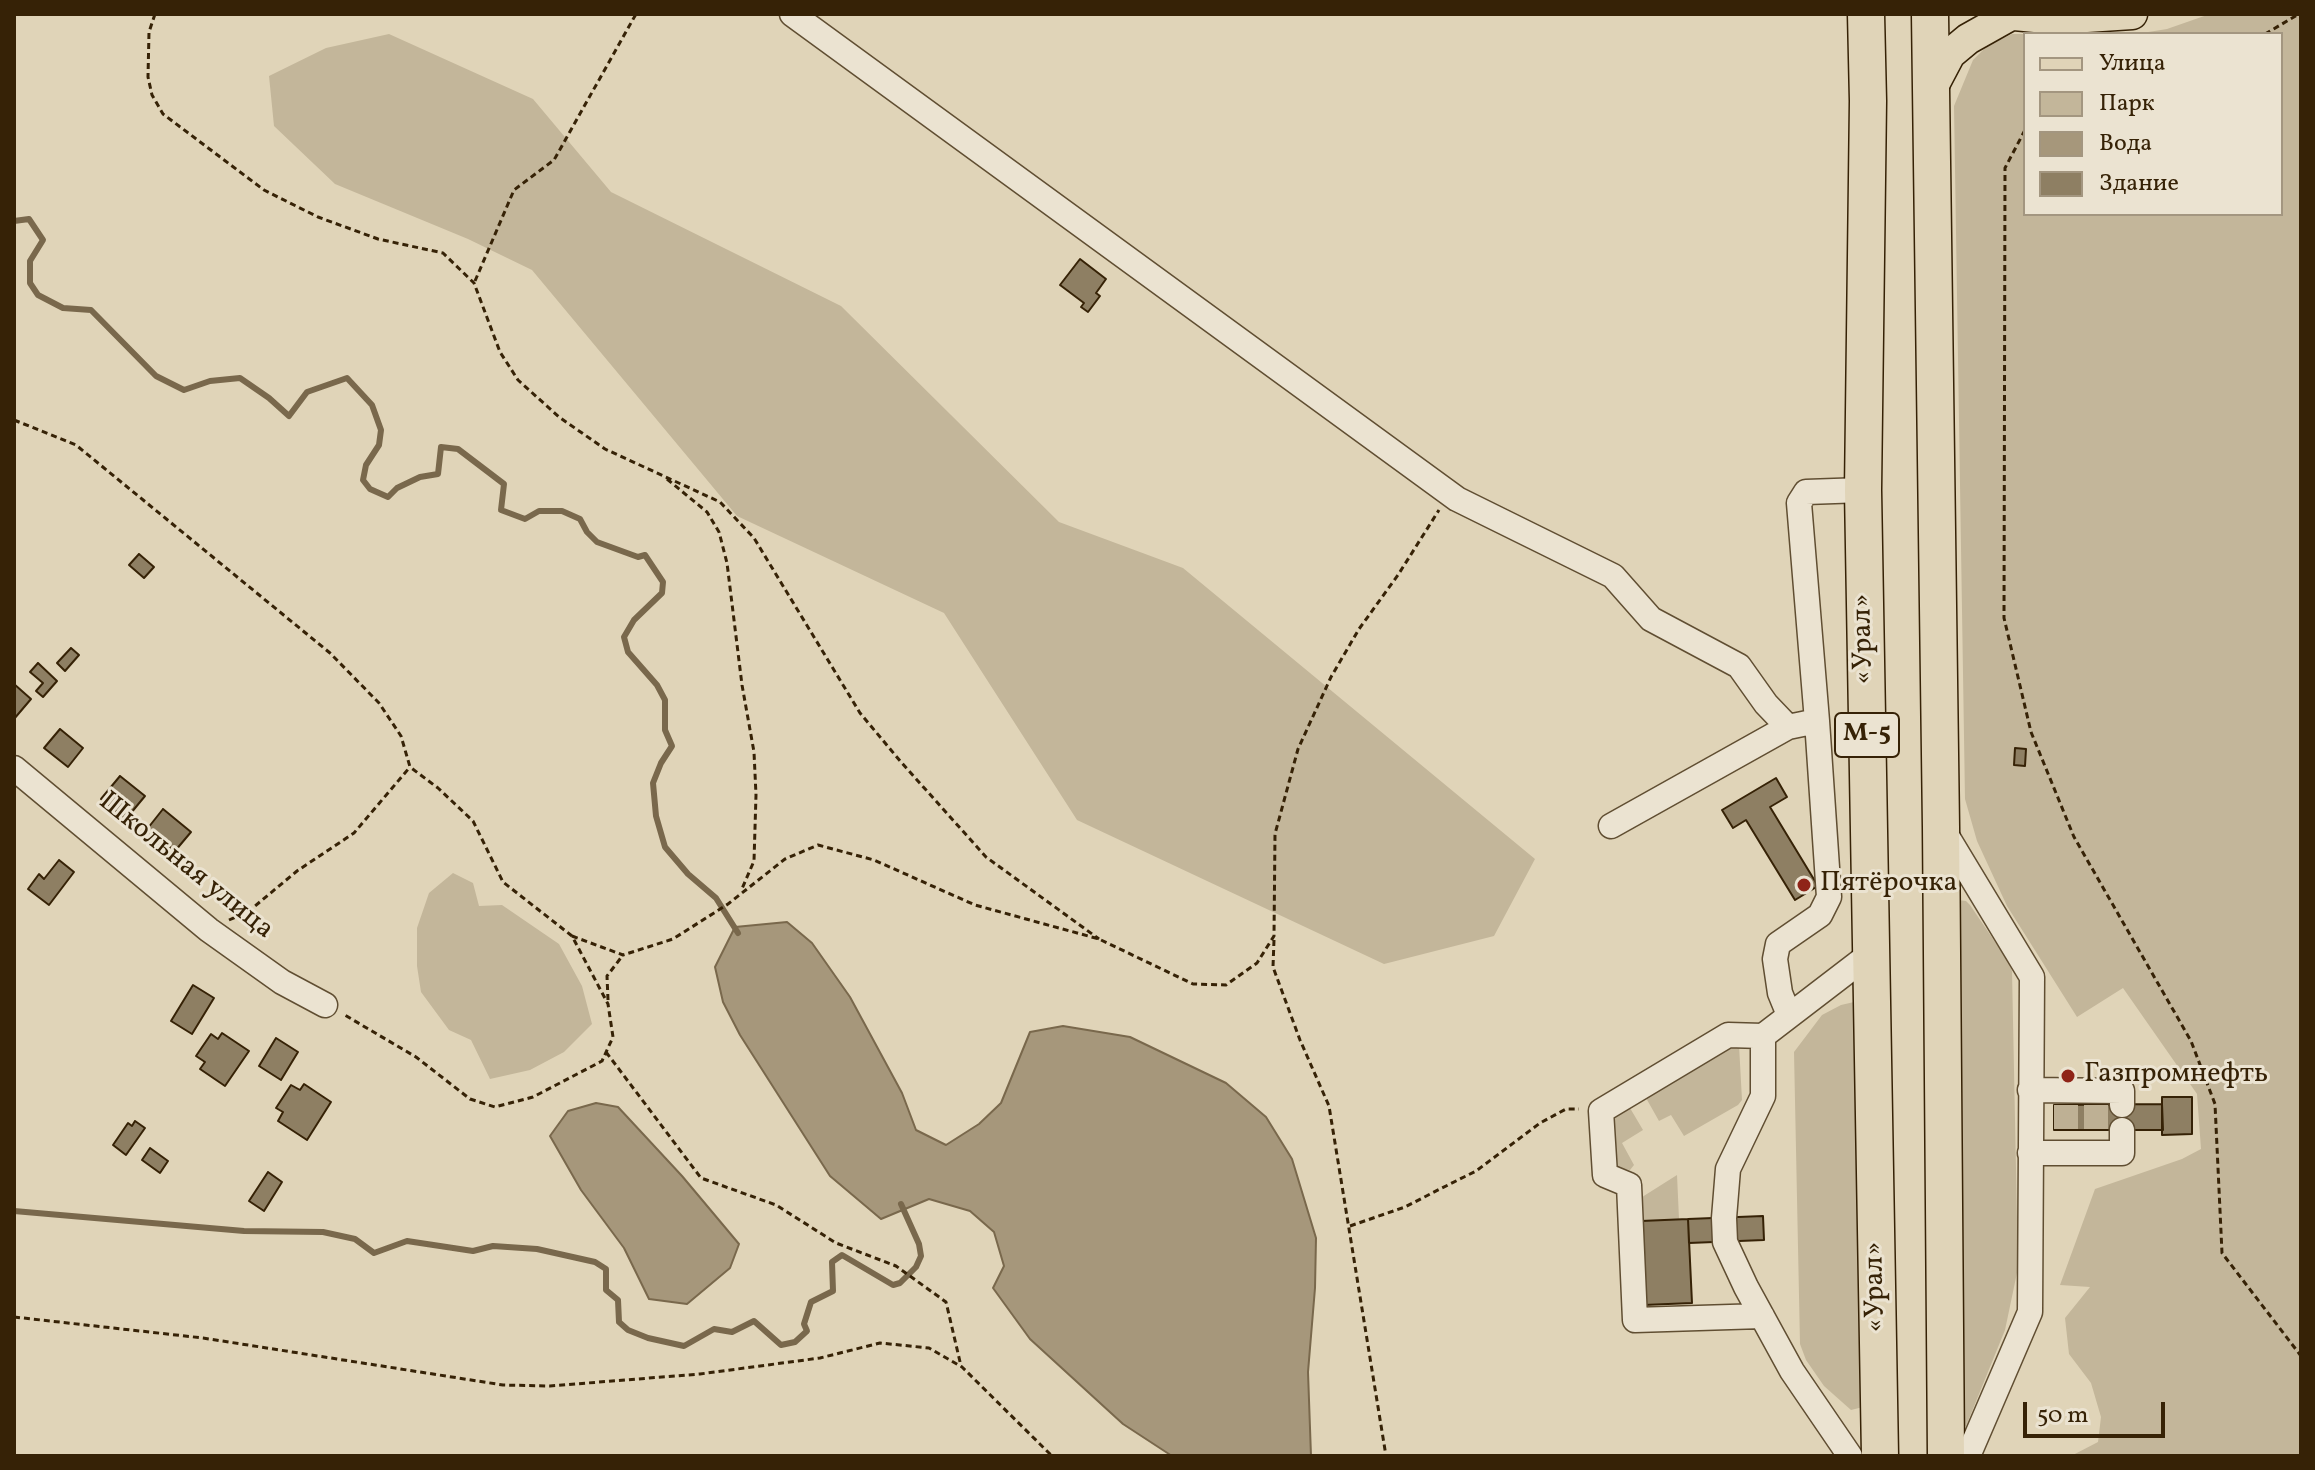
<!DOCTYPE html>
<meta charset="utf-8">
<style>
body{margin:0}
#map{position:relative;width:2315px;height:1470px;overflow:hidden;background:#e0d4b8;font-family:Vollkorn,serif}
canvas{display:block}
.frame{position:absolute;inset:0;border:16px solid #362206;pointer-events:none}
.legend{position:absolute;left:2023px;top:32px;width:260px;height:184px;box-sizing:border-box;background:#ebe3d1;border:2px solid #a39680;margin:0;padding:10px 14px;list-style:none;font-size:24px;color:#362206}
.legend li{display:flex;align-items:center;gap:16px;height:40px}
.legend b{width:40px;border:2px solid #a39680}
.scale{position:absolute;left:2023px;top:1402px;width:142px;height:36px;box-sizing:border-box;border:4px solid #362206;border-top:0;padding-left:10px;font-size:24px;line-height:28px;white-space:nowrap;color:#362206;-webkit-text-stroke:6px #ebe3d1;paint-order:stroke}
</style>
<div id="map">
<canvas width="2315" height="1470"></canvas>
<div class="frame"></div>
<ul class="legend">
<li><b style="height:10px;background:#e0d4b8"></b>Улица</li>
<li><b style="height:22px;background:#c3b69a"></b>Парк</li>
<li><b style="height:22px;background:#a6977b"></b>Вода</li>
<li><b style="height:22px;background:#8e7f63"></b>Здание</li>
</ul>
<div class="scale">50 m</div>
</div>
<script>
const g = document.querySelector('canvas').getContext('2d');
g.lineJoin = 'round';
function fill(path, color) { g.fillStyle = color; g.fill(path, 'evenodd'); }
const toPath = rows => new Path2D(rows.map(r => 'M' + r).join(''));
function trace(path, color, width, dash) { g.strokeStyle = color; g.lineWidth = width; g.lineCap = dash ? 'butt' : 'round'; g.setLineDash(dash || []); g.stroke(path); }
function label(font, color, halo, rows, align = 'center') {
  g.font = font + ' Vollkorn,serif'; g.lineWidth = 6; g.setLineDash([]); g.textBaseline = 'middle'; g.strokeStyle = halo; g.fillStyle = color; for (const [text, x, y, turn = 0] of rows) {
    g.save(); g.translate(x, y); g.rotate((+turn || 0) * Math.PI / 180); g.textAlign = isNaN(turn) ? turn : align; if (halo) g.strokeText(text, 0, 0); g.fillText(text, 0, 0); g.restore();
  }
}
fill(toPath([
 [2210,14,2301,14,2301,1456,2071,1456,2098,1442,2101,1417,2091,1383,2069,1354,2065,1318,2090,1287,2060,1285,2095,1189,2182,1159,2201,1149,2197,1094,2123,988,2077,1017,2007,906,1977,841,1965,799,1954,106,1973,60,1987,46,2012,34,2087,34,2025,34,2025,214,2281,214,2281,34,2136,34,2167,29],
 [389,34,533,99,611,192,841,306,1059,522,1183,568,1535,859,1494,936,1384,964,1077,820,944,613,737,516,532,270,468,239,335,184,274,126,269,76,326,48],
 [453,873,473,883,479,906,502,905,559,944,582,986,592,1024,564,1052,530,1070,490,1079,471,1040,449,1030,421,992,417,966,417,928,429,893],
 [1958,900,1966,901,1970,905,2008,961,2012,971,2018,1268,2005,1330,1966,1426,1962,1428],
 [1854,1002,1867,1406,1851,1410,1824,1386,1806,1360,1800,1344,1794,1052,1822,1015,1841,1005],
 [1729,1044,1739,1045,1742,1100,1738,1105,1684,1136,1671,1115,1659,1121,1646,1098,1630,1108,1643,1130,1622,1143,1634,1165,1630,1170,1615,1168,1610,1117],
 [1677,1175,1679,1219,1641,1221,1639,1199]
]), '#c3b69a');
const water = toPath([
 [787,922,812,943,850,997,902,1093,916,1130,946,1145,979,1124,1001,1103,1030,1032,1063,1026,1130,1037,1226,1083,1266,1117,1292,1159,1316,1238,1315,1288,1308,1372,1311,1456,1172,1456,1123,1424,1030,1339,993,1288,1004,1266,994,1232,970,1211,929,1199,881,1219,830,1176,740,1035,723,1002,715,967,735,927,787,922],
 [596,1103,618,1107,682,1176,739,1244,730,1268,687,1304,649,1299,624,1248,581,1190,550,1136,568,1111,596,1103]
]);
fill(water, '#a6977b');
trace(water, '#79684c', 2);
trace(toPath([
 [14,221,29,219,43,240,30,261,30,283,38,295,63,308,91,310,156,376,184,390,210,381,240,378,269,398,289,416,307,392,347,378,372,405,381,430,379,445,366,465,363,480,370,489,388,497,397,488,420,477,438,474,441,447,458,449,504,484,501,510,525,519,539,511,562,511,580,519,587,532,597,542,638,557,645,555,663,582,662,593,634,620,624,637,628,652,657,685,665,700,665,730,672,746,661,763,653,783,656,816,665,847,688,874,716,898,738,933],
 [14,1211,244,1231,323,1232,355,1239,374,1253,407,1241,473,1251,493,1246,537,1249,595,1262,606,1269,606,1290,618,1300,619,1322,628,1330,648,1338,684,1346,714,1329,732,1332,754,1321,781,1345,795,1342,807,1331,804,1324,811,1302,833,1291,832,1262,842,1255,893,1285,900,1283,916,1267,921,1256,919,1244,901,1204]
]), '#79684c', 6);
const building = toPath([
 [1080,259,1106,279,1096,293,1100,296,1088,312,1081,307,1084,303,1060,285,1080,259],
 [139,554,154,567,144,578,129,565,139,554],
 [71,648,79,655,65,671,57,663,71,648],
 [38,663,57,681,43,697,36,691,43,683,30,672,38,663],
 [14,684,31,699,14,719,14,684],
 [60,729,83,748,68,767,44,748,60,729],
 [2015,748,2026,749,2025,766,2014,765,2015,748],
 [120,776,145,796,126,819,101,799,120,776],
 [1776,778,1787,797,1770,807,1818,886,1795,900,1746,820,1733,828,1722,810,1776,778],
 [163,809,191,832,175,851,170,847,167,851,144,833,163,809],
 [59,860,74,872,49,905,28,889,39,874,44,879,59,860],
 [193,985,214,998,192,1034,171,1021,193,985],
 [222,1033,249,1051,225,1086,200,1069,205,1062,196,1056,211,1034,218,1039,222,1033],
 [276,1038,298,1052,281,1080,259,1066,276,1038],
 [304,1084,331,1102,307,1140,278,1121,283,1112,276,1108,291,1085,300,1090,304,1084],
 [2162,1097,2192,1097,2192,1134,2162,1135,2162,1097],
 [2162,1104,2163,1130,2054,1130,2054,1105,2162,1104],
 [135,1121,145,1128,126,1155,113,1145,128,1123,132,1126,135,1121],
 [150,1148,168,1161,160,1173,142,1160,150,1148],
 [268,1172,282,1182,264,1211,249,1201,268,1172],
 [1763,1216,1764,1240,1689,1243,1688,1219,1763,1216],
 [1688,1219,1692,1303,1644,1305,1641,1221,1688,1219]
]);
fill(building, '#8e7f63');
trace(building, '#362206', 2);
trace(toPath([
 [2066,1105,2066,1130],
 [2096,1105,2096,1130]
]), '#beb094', 24, [24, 12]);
const minor = toPath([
 [792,14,1457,499,1613,576,1651,619,1739,666,1766,704,1788,727,1817,721,1799,503,1806,492,1863,490],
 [14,768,209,930,282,982,325,1005],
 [1611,826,1788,727],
 [1942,828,2032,977,2030,1312,1968,1456],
 [1789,1015,1780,993,1775,959,1778,944,1820,915,1829,897,1817,721],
 [2030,1090,2122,1091,2122,1105],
 [2030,1153,2122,1153,2122,1130],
 [1762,1316,1635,1320,1629,1185,1605,1175,1601,1111,1728,1035,1763,1036],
 [1850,1456,1792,1371,1746,1287,1725,1242,1724,1218,1728,1169,1763,1096,1763,1036,1870,954]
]);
const major = toPath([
 [2004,14,2056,19,2132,14],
 [1931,90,1950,54,1968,39,2009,16]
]);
const highway = toPath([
 [1866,14,1868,101,1863,490,1880,1456],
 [1930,14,1941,827,1946,1456]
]);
trace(minor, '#604e32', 27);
trace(major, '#362206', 33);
trace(highway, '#362206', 39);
trace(toPath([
 [155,14,149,32,148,77,152,95,163,114,264,190,318,217,378,239,443,253,474,283,500,352,518,380,559,417,605,449,720,502,754,538,860,713,901,762,986,857,1099,939],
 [2265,34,2299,14],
 [2025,130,2005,168,2004,618,2031,732,2074,837,2191,1041,2215,1104,2222,1253,2301,1356],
 [475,281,514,190,554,160,636,14],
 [14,420,76,445,330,653,379,703,401,736,410,767,438,788,473,821,503,882,572,936,608,1004,613,1037,602,1061,533,1097,495,1107,470,1099,416,1057,343,1014],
 [667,479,707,512,719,532,727,563,742,685,754,752,756,795,754,861,741,891],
 [229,920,249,911,297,871,354,833,410,767],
 [572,936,623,955,673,939,728,904,785,859,818,845,874,860,975,905,1099,939,1193,984,1226,985,1257,963,1274,936,1275,834,1298,749,1331,677,1359,629,1398,575,1439,510],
 [1274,940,1273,967,1300,1040,1329,1106,1386,1456],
 [608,1000,607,976,623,955],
 [606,1052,701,1178,776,1205,836,1243,896,1266,946,1302,961,1366],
 [1350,1226,1405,1207,1440,1189,1476,1171,1540,1123,1566,1109,1579,1109],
 [14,1317,203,1338,503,1385,550,1386,700,1374,820,1358,880,1343,929,1348,962,1367,1052,1456]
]), '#362206', 3, [6, 4]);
trace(minor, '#ebe3d1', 24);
trace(major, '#e0d4b8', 30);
trace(highway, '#e0d4b8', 36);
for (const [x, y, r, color] of [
 [1804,885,8,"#8f2418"],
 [2068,1076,8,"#8f2418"]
]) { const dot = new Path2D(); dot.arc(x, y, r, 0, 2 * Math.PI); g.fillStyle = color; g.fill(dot); trace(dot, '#ebe3d1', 3); }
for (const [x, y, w] of [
 [1867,735,64]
]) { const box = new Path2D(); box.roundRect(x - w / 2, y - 22, w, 44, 6); g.fillStyle = '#ebe3d1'; g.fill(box); trace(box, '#362206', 2); }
label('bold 26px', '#362206', null, [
 ["М-5",1867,735]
]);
label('28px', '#362206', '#ebe3d1', [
 ["«Урал»",1865,639,-91],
 ["Школьная улица",185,867,39],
 ["«Урал»",1877,1287,-91]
]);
label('28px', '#362206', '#ebe3d1', [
 ["Пятёрочка",1820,885],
 ["Газпромнефть",2084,1076]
], 'left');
</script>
